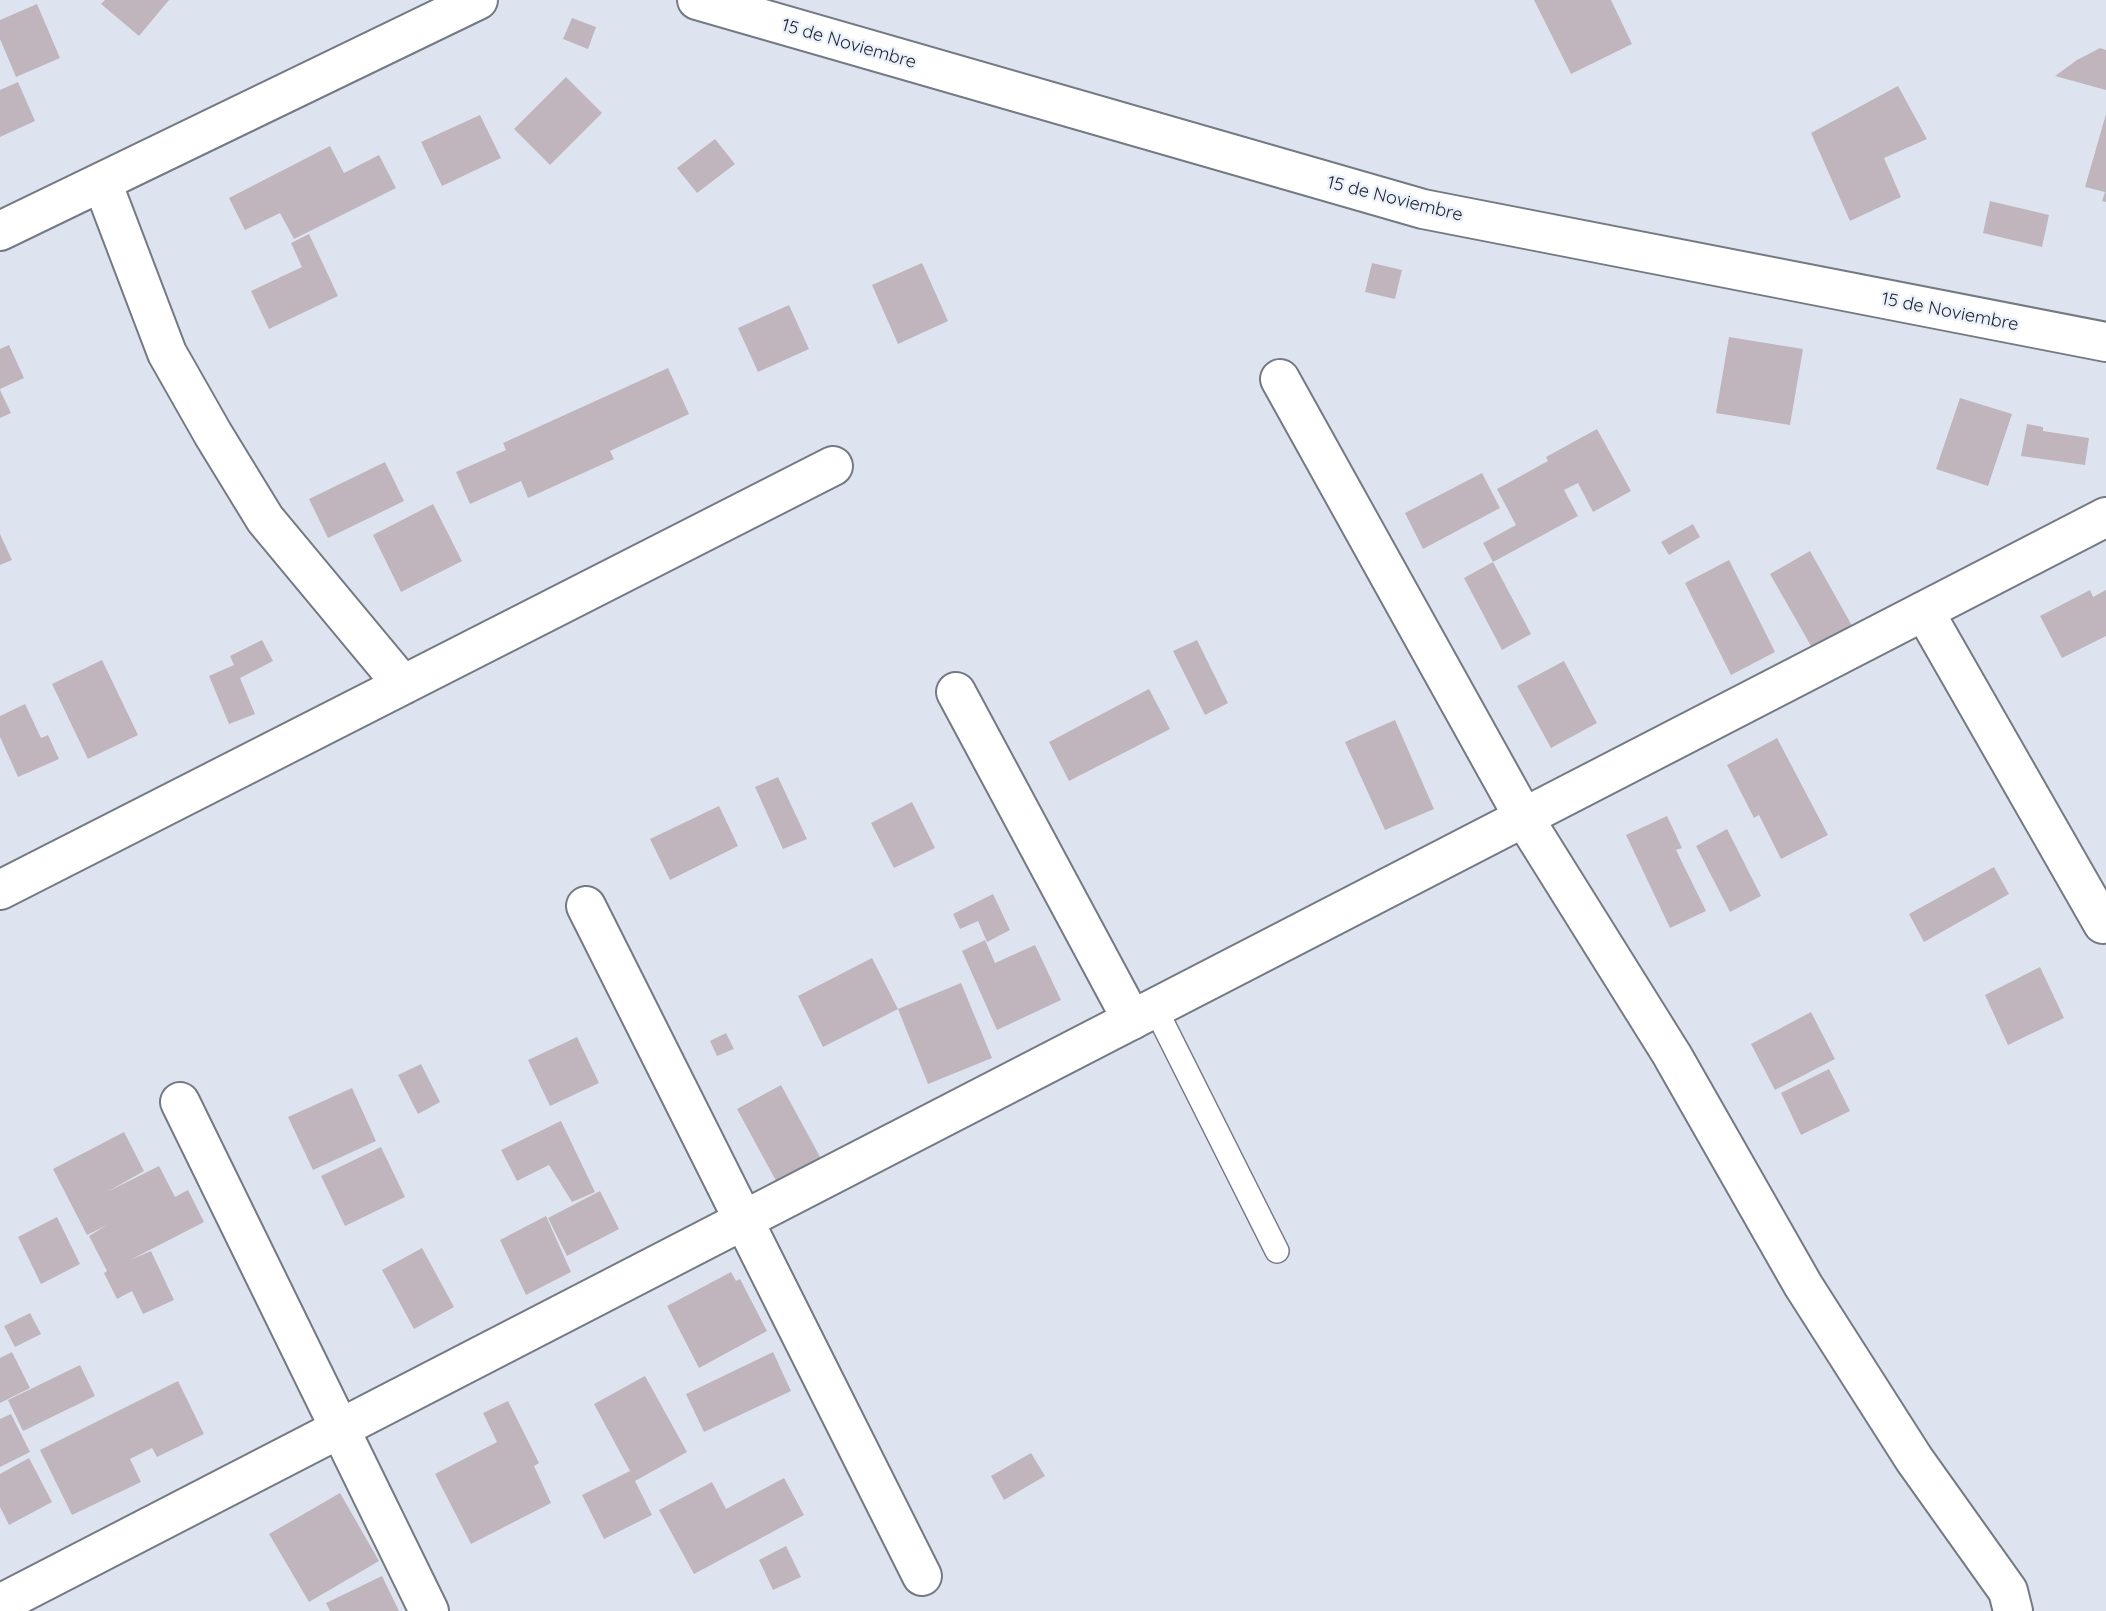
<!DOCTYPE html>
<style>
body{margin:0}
canvas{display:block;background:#dee4ef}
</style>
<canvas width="2106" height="1611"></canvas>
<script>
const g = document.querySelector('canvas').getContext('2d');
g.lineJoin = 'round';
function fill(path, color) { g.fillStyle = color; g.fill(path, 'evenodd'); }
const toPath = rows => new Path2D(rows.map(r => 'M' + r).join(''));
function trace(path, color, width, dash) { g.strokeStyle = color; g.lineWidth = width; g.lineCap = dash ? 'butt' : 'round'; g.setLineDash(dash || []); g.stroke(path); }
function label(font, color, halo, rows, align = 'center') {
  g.font = font + ' Quicksand,sans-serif'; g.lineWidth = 5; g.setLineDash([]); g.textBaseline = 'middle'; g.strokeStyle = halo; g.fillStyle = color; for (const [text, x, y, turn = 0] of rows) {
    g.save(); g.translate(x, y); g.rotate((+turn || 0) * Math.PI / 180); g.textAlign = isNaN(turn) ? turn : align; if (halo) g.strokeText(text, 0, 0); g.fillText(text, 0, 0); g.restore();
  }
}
fill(toPath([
 [105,0,169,0,139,36,101,4],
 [1534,0,1611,0,1632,44,1571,74],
 [37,4,60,58,16,77,0,39,0,20],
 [572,18,596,27,588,49,563,39],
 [2100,48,2106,50,2106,90,2055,76,2077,60],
 [566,77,602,113,550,165,514,129],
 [18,82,35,121,0,137,0,90],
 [1898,86,1927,139,1884,158,1901,197,1850,221,1811,133],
 [2106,114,2106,202,2102,201,2105,192,2085,187],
 [480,115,501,158,442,186,421,142],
 [715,139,735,164,697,193,677,168],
 [330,146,344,173,379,155,396,188,294,239,280,213,245,230,229,198],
 [1990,201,2049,215,2042,247,1983,233],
 [309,234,338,296,269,329,251,291,302,267,291,243],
 [922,263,948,321,898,344,872,285],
 [1372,263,1402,270,1395,299,1365,292],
 [789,305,809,349,758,372,738,328],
 [1729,337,1803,349,1790,425,1716,413],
 [9,345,24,378,0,389,0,349],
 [668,368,689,414,610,451,614,459,528,498,521,481,470,504,456,472,506,450,503,443],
 [0,390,11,413,0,418],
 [1960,398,2012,414,1988,486,1936,469],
 [2027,424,2043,427,2043,431,2089,438,2085,465,2021,456],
 [1597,429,1631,491,1593,512,1578,483,1564,490,1578,516,1493,562,1483,543,1516,525,1497,489,1548,461,1546,457],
 [385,462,404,501,328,538,309,499],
 [1482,473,1500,508,1423,549,1405,513],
 [433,504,462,561,401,592,373,535],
 [1693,524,1700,537,1669,555,1661,542],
 [0,534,12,560,0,565],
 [1810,551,1855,631,1815,653,1770,574],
 [1729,560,1775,652,1731,675,1685,583],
 [1493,562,1531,634,1502,650,1464,578],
 [2090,590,2093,597,2106,590,2106,636,2062,658,2040,616],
 [262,640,273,661,240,678,255,714,229,724,209,676,234,665,230,656],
 [1197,640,1228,703,1205,715,1173,651],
 [102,660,138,735,88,759,52,684],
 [1564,661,1597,723,1551,748,1517,686],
 [1149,689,1170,729,1069,781,1049,742],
 [25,704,41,738,48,735,59,759,18,777,0,737,0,716],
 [1395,720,1434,809,1385,830,1345,742],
 [1777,738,1828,835,1781,859,1759,815,1754,818,1727,765],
 [778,777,807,839,783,849,755,787],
 [912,802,935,848,894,868,871,823],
 [719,806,738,846,670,880,650,839],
 [1667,816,1682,848,1676,850,1706,911,1670,928,1626,835],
 [1727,829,1761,896,1730,912,1696,846],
 [1994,867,2009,894,1924,942,1909,914],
 [993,894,1010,930,987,942,978,921,960,929,953,914],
 [985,940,995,963,1035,945,1061,1000,997,1030,962,951],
 [872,958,898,1009,823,1047,798,996],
 [2040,967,2064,1018,2008,1045,1985,995],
 [961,983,992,1058,928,1084,898,1009],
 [1811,1012,1835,1059,1775,1090,1751,1044],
 [726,1033,734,1049,717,1056,710,1041],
 [577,1037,599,1083,550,1106,528,1060],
 [421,1064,440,1102,418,1114,398,1075],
 [1829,1069,1850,1111,1801,1135,1781,1093],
 [781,1085,825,1166,781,1190,737,1109],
 [352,1088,376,1141,313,1170,288,1117],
 [561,1121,595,1192,572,1202,549,1165,517,1181,501,1150],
 [124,1132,144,1171,107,1192,159,1166,175,1197,188,1190,204,1222,130,1260,151,1251,174,1300,143,1314,132,1291,117,1299,104,1273,107,1271,89,1236,107,1225,87,1235,53,1169],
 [381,1147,405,1197,345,1226,321,1176],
 [600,1191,619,1229,567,1256,548,1218],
 [546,1216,571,1272,526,1295,500,1240],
 [57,1217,80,1264,41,1284,18,1237],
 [422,1248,454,1307,414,1329,382,1270],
 [731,1272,736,1281,740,1279,767,1331,699,1368,667,1306],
 [30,1313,41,1334,15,1347,4,1326],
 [12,1352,30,1388,0,1403,0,1358],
 [773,1352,791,1391,704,1432,686,1394],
 [80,1365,95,1396,23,1431,8,1400],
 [645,1376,687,1452,635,1481,652,1515,604,1539,582,1495,630,1471,594,1404],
 [178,1381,204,1434,157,1457,152,1448,130,1459,141,1482,72,1515,40,1450],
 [508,1401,539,1463,534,1466,551,1503,471,1544,435,1474,497,1442,483,1413],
 [11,1414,30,1452,0,1467,0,1419],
 [1031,1453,1045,1476,1004,1500,991,1476],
 [29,1458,52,1502,9,1525,0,1507,0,1474],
 [784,1478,804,1515,694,1574,659,1510,712,1482,726,1509],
 [340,1493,379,1561,309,1602,269,1534],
 [786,1546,801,1577,773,1590,759,1560],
 [382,1576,399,1611,330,1611,326,1603]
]), '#c0b5bd');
const service = toPath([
 [1155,1008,1277,1251]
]);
const minor = toPath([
 [102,182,167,353,213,434,265,519,403,685],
 [0,231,478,0],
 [1280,379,1524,818,1672,1055,1803,1285,1914,1459,2008,1591,2013,1611],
 [1924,611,2103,924],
 [956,692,1132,1020],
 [0,890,833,466],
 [586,906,922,1576],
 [180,1102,429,1611]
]);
const tertiary = toPath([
 [697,0,1423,209,2106,342],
 [0,1604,2106,517]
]);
trace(service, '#747a84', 26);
trace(minor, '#747a84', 42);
trace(tertiary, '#747a84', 42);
trace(service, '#fff', 23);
trace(minor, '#fff', 38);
trace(tertiary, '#fff', 38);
label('18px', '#1e2024', '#ebf1fc', [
 ["15 de Noviembre",849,44,16],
 ["15 de Noviembre",1395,199,14],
 ["15 de Noviembre",1950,312,11]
]);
</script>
